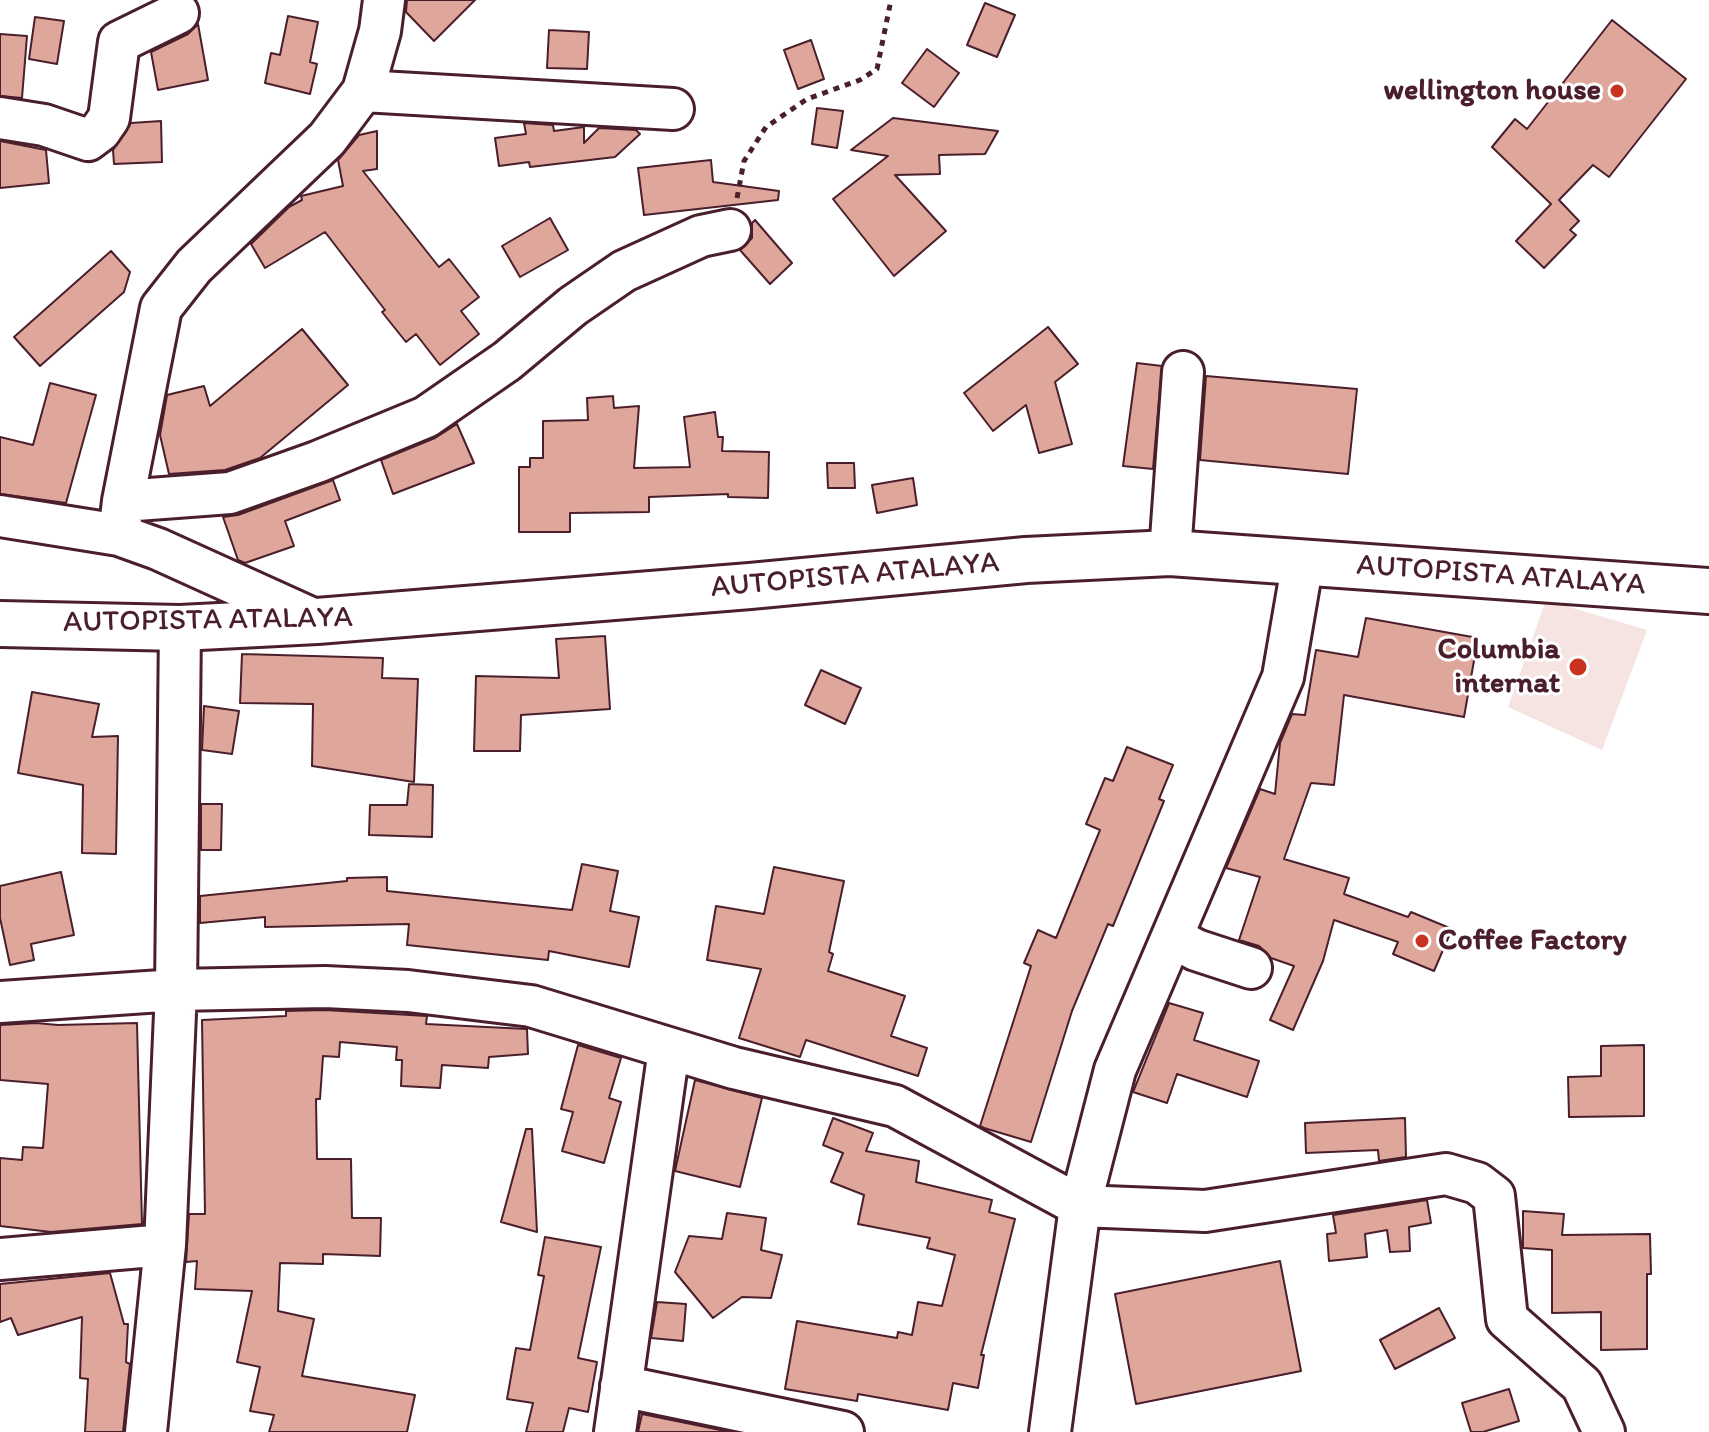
<!DOCTYPE html>
<style>
body{margin:0}
canvas{display:block;background:#fff}
</style>
<canvas width="1709" height="1432"></canvas>
<script>
const g = document.querySelector('canvas').getContext('2d');
g.lineJoin = 'round';
function fill(path, color) { g.fillStyle = color; g.fill(path, 'evenodd'); }
const toPath = rows => new Path2D(rows.map(r => 'M' + r).join(''));
function trace(path, color, width, dash) { g.strokeStyle = color; g.lineWidth = width; g.lineCap = dash ? 'butt' : 'round'; g.setLineDash(dash || []); g.stroke(path); }
function label(font, color, halo, rows, align = 'center') {
  g.font = font + ' Itim,sans-serif'; g.lineWidth = 6; g.setLineDash([]); g.textBaseline = 'middle'; g.strokeStyle = halo; g.fillStyle = color; for (const [text, x, y, turn = 0] of rows) {
    g.save(); g.translate(x, y); g.rotate((+turn || 0) * Math.PI / 180); g.textAlign = isNaN(turn) ? turn : align; if (halo) g.strokeText(text, 0, 0); g.fillText(text, 0, 0); g.restore();
  }
}
fill(toPath([
 [1546,600,1647,630,1602,750,1508,707]
]), '#f5e4e1');
const building = toPath([
 [407,0,475,0,434,41,406,12,407,0],
 [985,3,1015,15,997,57,967,45,985,3],
 [288,16,318,22,310,62,317,64,310,94,265,83,271,53,280,55,288,16],
 [35,17,64,21,57,64,29,59,35,17],
 [1612,20,1686,79,1609,177,1593,165,1559,200,1579,221,1570,230,1576,235,1544,268,1516,241,1551,204,1492,147,1515,119,1527,129,1612,20],
 [198,24,208,80,158,90,151,52,188,34,198,24],
 [549,30,589,32,587,69,547,68,549,30],
 [0,34,27,36,22,98,0,96,0,34],
 [811,40,824,79,798,89,784,50,811,40],
 [927,49,959,73,934,107,902,83,927,49],
 [817,108,843,111,837,148,812,144,817,108],
 [893,118,998,131,985,154,939,155,940,174,895,175,946,231,894,276,833,199,888,156,851,150,893,118],
 [161,121,162,162,114,164,113,150,131,123,161,121],
 [524,123,553,125,554,131,584,127,584,143,599,128,636,130,640,134,615,157,530,167,529,162,499,166,495,138,526,134,524,123],
 [377,131,377,169,363,171,439,267,449,259,479,297,461,311,479,334,440,365,416,334,406,342,382,312,385,310,325,232,265,268,251,244,289,207,302,200,301,196,343,186,338,160,359,135,377,131],
 [0,141,46,150,49,183,0,188,0,141],
 [711,160,713,182,779,191,778,200,644,215,638,168,711,160],
 [550,218,568,250,520,277,502,246,550,218],
 [755,220,792,263,770,284,740,250,752,238,752,223,755,220],
 [111,251,130,272,124,292,40,366,14,337,111,251],
 [1048,327,1078,364,1055,382,1072,444,1039,453,1026,405,993,431,964,393,1048,327],
 [302,329,348,385,260,458,225,470,169,474,160,435,167,395,204,386,210,406,302,329],
 [1137,363,1162,366,1153,469,1123,466,1137,363],
 [1206,376,1357,389,1348,474,1200,460,1206,376],
 [50,383,96,395,66,503,0,494,0,437,33,445,50,383],
 [613,396,614,408,639,406,634,468,690,467,684,417,715,412,718,437,723,437,722,451,769,452,768,498,728,497,728,494,649,497,649,512,570,513,570,532,519,532,519,467,530,467,530,458,543,458,543,421,588,420,587,398,613,396],
 [457,424,474,463,393,494,381,460,435,438,457,424],
 [827,463,854,463,855,488,828,488,827,463],
 [913,478,917,505,877,513,872,485,913,478],
 [333,480,340,500,285,521,294,546,245,563,238,560,223,517,238,515,333,480],
 [1366,618,1478,638,1464,717,1344,695,1334,785,1311,783,1284,859,1349,878,1344,894,1408,917,1411,912,1452,929,1434,971,1393,954,1398,942,1334,920,1323,961,1293,1030,1270,1020,1294,966,1271,958,1259,946,1239,940,1260,877,1226,868,1260,789,1275,794,1280,743,1292,714,1305,715,1316,650,1358,657,1366,618],
 [605,636,610,709,521,715,520,751,474,751,476,676,559,678,556,639,605,636],
 [242,654,383,658,382,678,418,679,414,782,312,766,313,704,240,703,242,654],
 [821,670,861,688,845,724,805,705,821,670],
 [32,692,99,704,92,737,118,736,116,854,82,853,83,785,18,773,32,692],
 [204,706,239,711,232,754,202,750,204,706],
 [1127,747,1173,765,1159,799,1164,801,1113,926,1108,924,1072,1011,1031,1142,984,1128,980,1126,1031,966,1024,963,1038,930,1056,938,1100,830,1086,824,1105,778,1113,781,1127,747],
 [409,784,433,785,432,837,369,835,370,805,407,805,409,784],
 [201,804,222,804,221,850,201,850,201,804],
 [582,864,618,871,610,911,639,917,629,967,549,951,548,960,407,945,409,924,265,927,265,917,200,923,200,896,347,881,347,878,387,877,387,891,572,910,582,864],
 [774,867,844,881,829,952,833,954,828,971,905,996,891,1036,927,1048,918,1076,806,1040,800,1057,739,1038,761,969,707,960,716,906,764,914,774,867],
 [61,872,74,935,31,944,34,960,10,965,0,918,0,886,61,872],
 [1169,1003,1203,1013,1194,1040,1259,1061,1247,1097,1177,1074,1167,1103,1133,1092,1169,1003],
 [325,1010,427,1016,426,1024,527,1029,528,1054,489,1057,488,1068,442,1065,440,1088,401,1086,402,1060,396,1060,397,1047,340,1042,339,1057,323,1056,320,1099,316,1099,317,1159,351,1159,352,1218,381,1218,380,1256,323,1254,323,1264,280,1263,278,1311,314,1319,302,1376,415,1395,407,1432,269,1432,274,1415,250,1411,260,1367,237,1362,252,1291,195,1289,197,1261,186,1262,189,1214,205,1214,202,1020,286,1016,286,1011,325,1010],
 [36,1023,58,1025,137,1023,142,1224,51,1232,0,1226,0,1158,22,1160,23,1147,43,1148,48,1084,0,1080,0,1025,36,1023],
 [578,1045,621,1058,609,1098,621,1102,604,1163,562,1151,573,1112,561,1109,578,1045],
 [1644,1045,1644,1116,1569,1117,1568,1077,1601,1076,1601,1046,1644,1045],
 [695,1080,762,1098,740,1187,675,1171,695,1080],
 [833,1118,873,1133,866,1151,919,1161,916,1182,992,1200,989,1212,1015,1219,981,1355,984,1355,978,1388,953,1383,948,1410,858,1394,857,1401,785,1389,797,1321,897,1338,898,1332,912,1335,918,1302,942,1306,955,1255,927,1248,930,1238,858,1224,864,1195,831,1182,843,1153,823,1145,833,1118],
 [1405,1118,1406,1157,1379,1161,1378,1150,1306,1153,1305,1123,1405,1118],
 [526,1129,532,1129,537,1232,501,1222,526,1129],
 [1427,1200,1431,1223,1409,1227,1410,1251,1390,1252,1387,1230,1365,1234,1367,1257,1329,1261,1327,1234,1336,1233,1333,1215,1427,1200],
 [1523,1211,1564,1214,1562,1235,1650,1234,1651,1274,1647,1274,1647,1349,1601,1350,1601,1312,1552,1313,1552,1250,1523,1248,1523,1211],
 [727,1213,766,1218,761,1250,782,1255,771,1298,742,1297,713,1318,675,1272,689,1236,722,1239,727,1213],
 [545,1237,601,1247,578,1358,597,1362,588,1412,569,1408,563,1432,526,1432,533,1403,507,1399,516,1348,530,1350,544,1276,538,1275,545,1237],
 [1280,1261,1301,1371,1136,1404,1115,1294,1280,1261],
 [110,1273,124,1324,128,1324,126,1362,130,1364,123,1432,85,1432,88,1379,80,1378,82,1317,18,1335,11,1318,0,1322,0,1284,110,1273],
 [657,1302,686,1304,683,1341,651,1338,657,1302],
 [1439,1308,1455,1338,1395,1369,1380,1340,1439,1308],
 [1509,1389,1519,1421,1483,1432,1471,1432,1462,1403,1509,1389],
 [642,1414,730,1432,638,1432,642,1414]
]);
fill(building, '#dfa69b');
trace(building, '#4a1f2b', 2);
const minor = toPath([
 [363,91,673,109],
 [0,118,44,125,88,140,100,131,109,118,119,42,178,13],
 [123,501,230,493,317,462,426,417,507,361,573,306,624,271,701,236,730,230],
 [0,516,119,535,158,549,317,621],
 [119,535,123,501,161,308,194,266,327,139,363,91,380,31,384,0],
 [1170,553,1183,372],
 [1172,937,1196,950,1251,968],
 [0,1002,176,990,325,987,408,991,531,1006,734,1068,895,1106,1080,1206,1205,1211,1446,1174,1477,1183,1494,1196,1507,1319,1582,1385,1604,1432],
 [0,1259,165,1245],
 [621,1386,843,1432],
 [146,1432,165,1245,176,990,180,628],
 [615,1432,669,1049],
 [1050,1432,1080,1206,1115,1070,1283,677,1303,561]
]);
const major = toPath([
 [0,624,180,628,317,621,750,586,1026,560,1170,553,1709,591]
]);
trace(minor, '#4a1f2b', 46);
trace(major, '#4a1f2b', 50);
trace(toPath([
 [737,198,744,161,766,127,807,99,860,80,877,69,891,0]
]), '#4a1f2b', 5, [6, 6]);
trace(minor, '#fff', 40);
trace(major, '#fff', 44);
for (const [x, y, r, color] of [
 [1617,91,8,"#c8321e"],
 [1578,667,10,"#c8321e"],
 [1422,941,8,"#c8321e"]
]) { const dot = new Path2D(); dot.arc(x, y, r, 0, 2 * Math.PI); g.fillStyle = color; g.fill(dot); trace(dot, '#fff', 3); }
label('bold 30px', '#4a1f2b', '#fff', [
 ["wellington house",1601,91],
 ["Columbia",1560,650],
 ["internat",1560,684],
 ["Coffee Factory",1438,941,"left"]
], 'right');
label('30px', '#4a1f2b', '#fff', [
 ["AUTOPISTA ATALAYA",855,576,-5],
 ["AUTOPISTA ATALAYA",1501,576,4],
 ["AUTOPISTA ATALAYA",208,621,-1]
]);
</script>
